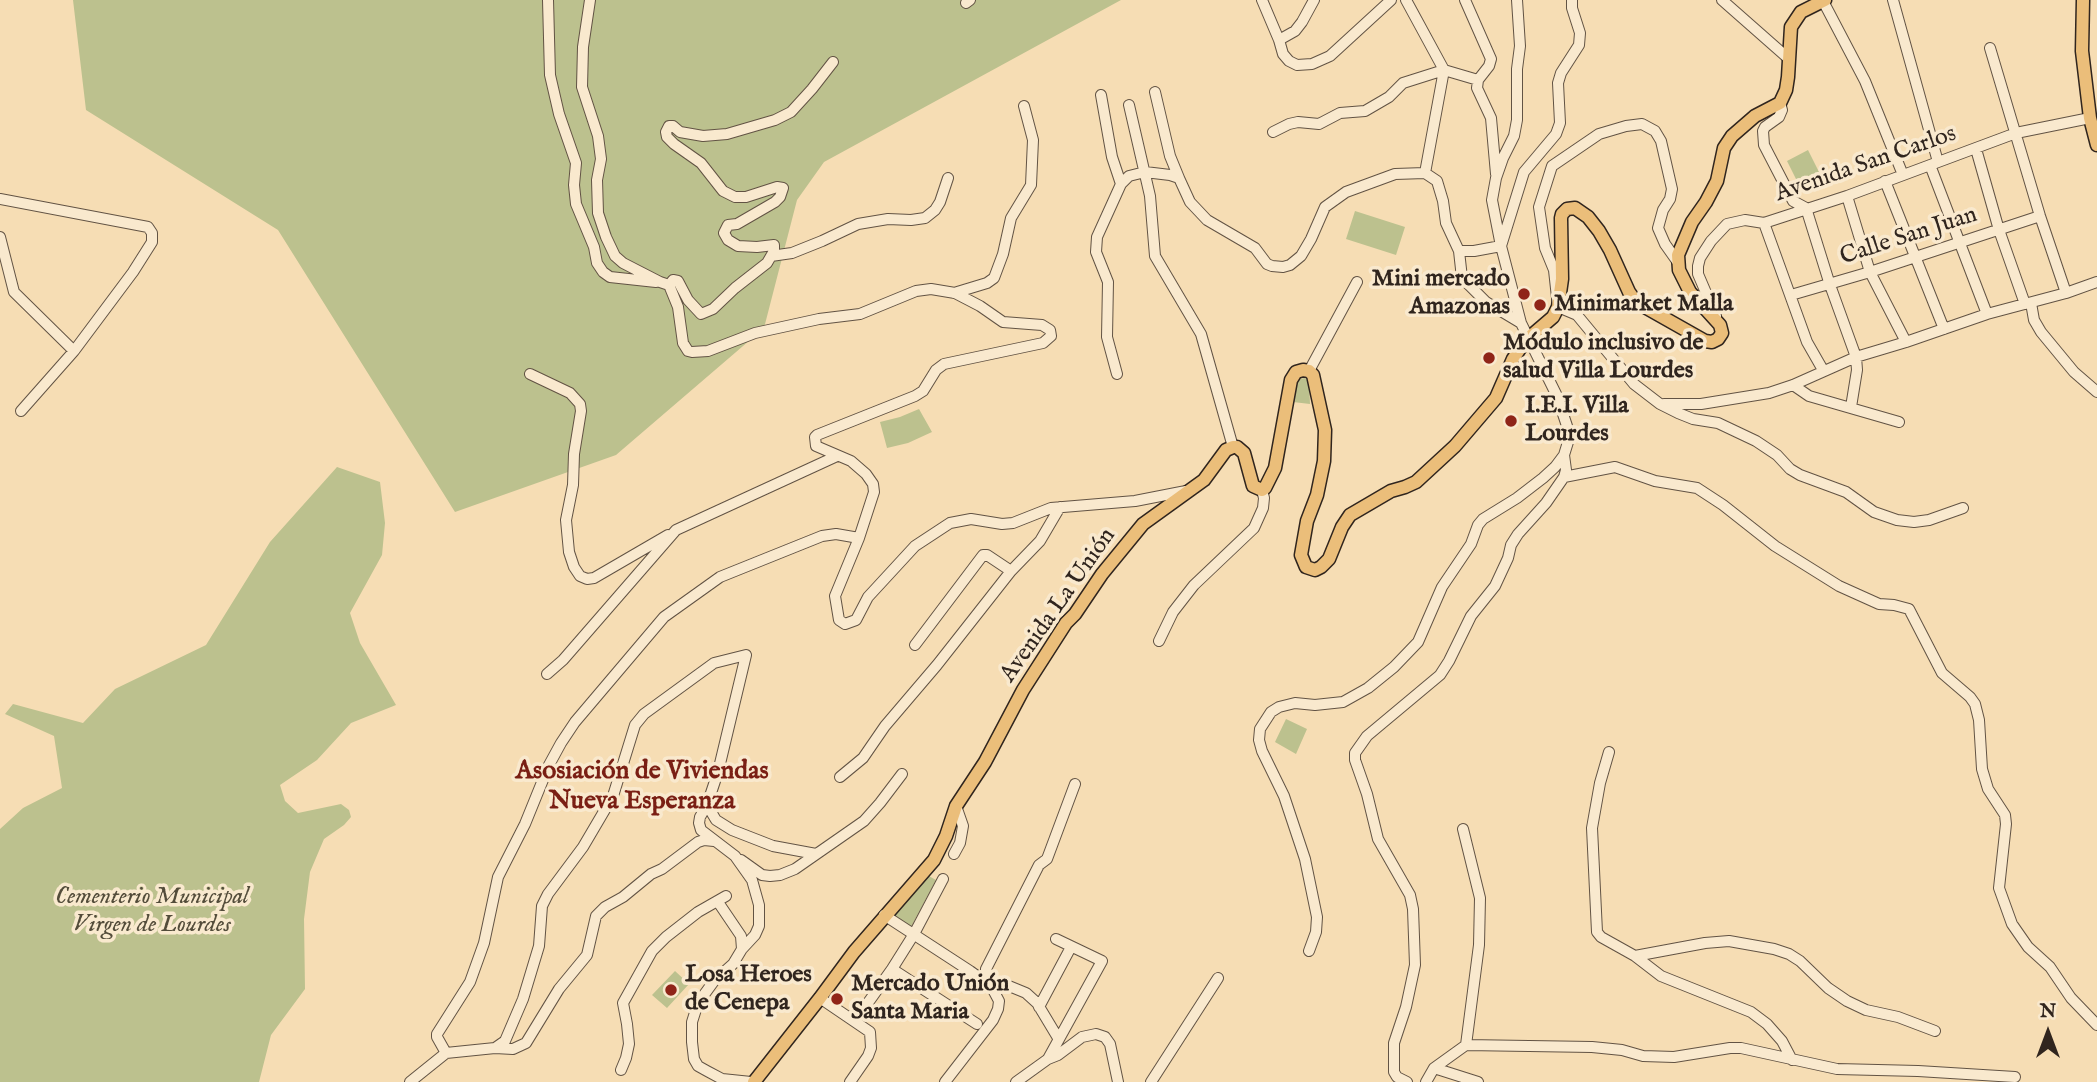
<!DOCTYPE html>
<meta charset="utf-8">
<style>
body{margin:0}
#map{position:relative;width:2097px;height:1082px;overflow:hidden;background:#f6ddb4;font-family:"IM FELL English",serif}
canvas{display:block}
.north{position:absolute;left:2013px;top:998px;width:70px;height:70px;-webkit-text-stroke:5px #f9e9ce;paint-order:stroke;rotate:0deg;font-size:19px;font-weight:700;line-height:28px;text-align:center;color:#30251e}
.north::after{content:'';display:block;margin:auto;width:24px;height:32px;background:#30251e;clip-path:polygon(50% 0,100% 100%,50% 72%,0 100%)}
</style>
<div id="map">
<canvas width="2097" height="1082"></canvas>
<div class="north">N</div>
</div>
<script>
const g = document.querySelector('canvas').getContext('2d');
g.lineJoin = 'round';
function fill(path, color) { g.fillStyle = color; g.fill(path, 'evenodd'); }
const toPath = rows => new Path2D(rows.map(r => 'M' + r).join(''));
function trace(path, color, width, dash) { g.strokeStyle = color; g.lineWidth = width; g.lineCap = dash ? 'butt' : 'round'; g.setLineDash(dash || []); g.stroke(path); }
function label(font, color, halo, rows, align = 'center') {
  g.font = font + ' "IM FELL English",serif'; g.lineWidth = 7; g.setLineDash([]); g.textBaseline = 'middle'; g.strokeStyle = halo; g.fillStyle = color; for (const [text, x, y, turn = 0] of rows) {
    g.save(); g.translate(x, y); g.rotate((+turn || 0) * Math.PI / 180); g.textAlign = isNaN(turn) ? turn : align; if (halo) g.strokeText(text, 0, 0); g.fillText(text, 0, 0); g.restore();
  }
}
fill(toPath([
 [73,0,1121,0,824,162,797,200,764,328,616,455,455,512,278,230,86,110],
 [1808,150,1824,182,1803,193,1787,161],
 [1355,211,1405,227,1396,255,1346,239],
 [1305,378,1309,382,1310,404,1293,402,1292,383,1298,379],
 [919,409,932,432,908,443,887,448,880,422,900,417],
 [337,467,380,482,385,523,382,555,350,613,360,643,396,705,351,723,317,760,280,785,285,801,298,813,341,804,349,810,351,817,344,825,324,839,310,872,304,919,305,989,271,1035,259,1082,0,1082,0,829,23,808,62,788,54,736,5,714,13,704,83,723,115,689,206,645,270,542],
 [1286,719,1307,729,1296,754,1275,742],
 [927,875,936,880,910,929,888,914],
 [675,971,689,984,667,1008,652,995]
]), '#bcc18e');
const minor = toPath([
 [548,0,550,75,559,114,576,163,574,185,576,204,594,247,597,263,603,272,610,277,656,282],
 [590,0,583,47,582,87,598,136,601,159,597,180,598,213,606,237,615,256,623,263,660,282,669,285,673,280,678,281,688,300,701,314,713,309,735,288,767,263,774,251,774,245,757,247,738,246,728,240,724,233,728,225,737,224,775,202,780,197,783,188,777,187,746,197,735,197,723,191,701,163,674,144,667,137,666,132,669,126,673,126,680,132,703,136,727,134,775,120,791,112,812,89,833,62],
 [1262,0,1279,40],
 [1314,0,1302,22,1295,31,1279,40,1283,54,1289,61,1297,65,1312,64,1330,56,1391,0],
 [1406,0,1444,70,1425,173],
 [1465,0,1491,59,1489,66,1478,80,1477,88,1491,118,1496,174],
 [1517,0,1520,46,1517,69,1517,120,1514,136,1503,158,1496,178,1492,200,1501,246,1521,323,1557,396,1567,426,1568,442,1564,455,1566,470,1564,477,1615,467,1655,481,1697,488,1723,505,1775,546,1839,586,1879,604,1894,605,1909,609,1942,673,1970,697,1975,704,1979,720,1982,769,1988,789,2005,815,2006,824,1999,888,2012,924,2028,947,2050,967,2071,998,2097,1025],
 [1722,0,1789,59],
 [1893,0,1938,162],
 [1823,1,1865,81,1903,175],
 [966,3,970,0],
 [1990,48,2040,216,2066,293],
 [1155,92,1170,156,1179,178],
 [1101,95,1112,157,1121,184],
 [1780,103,1782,110,1779,117,1765,127,1763,131,1764,145,1793,201,1806,208,1830,285,1856,357,1857,370,1851,407],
 [1129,105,1150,196,1155,256,1201,334,1233,447],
 [1273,132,1289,124,1298,122,1319,124,1340,113,1365,111,1389,97,1403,83,1444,70,1478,80],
 [1976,149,1999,230,2025,304],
 [1930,165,1987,314],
 [1885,181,1944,329],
 [1847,196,1870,272,1906,342],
 [0,199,148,227,152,233,152,242,133,272,74,351,21,411],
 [1764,223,1807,342,1823,370],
 [0,237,14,292,74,351],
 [1459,251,1474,251,1501,246,1524,172,1556,134,1560,123,1558,83,1561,73,1579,45,1580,33,1572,8,1572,0],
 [771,256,792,253,822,241,858,224,888,219,911,220,925,218,935,210,940,202,948,178],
 [1677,261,1665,244,1658,228,1663,210,1670,199,1672,189,1661,141,1655,131,1642,124,1626,126,1599,134,1552,166,1539,207,1545,248,1554,270,1558,307,1577,315,1634,384,1660,404,1678,413,1693,419,1718,423,1756,441,1777,455,1790,469,1800,475,1846,492,1874,512,1897,520,1914,522,1929,520,1963,508],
 [669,285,678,307,683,343,688,351,692,352,708,351,755,333,819,319,860,314,916,291,931,289,955,293,980,306,1003,322,1042,325,1050,330,1051,336,1043,343,944,364,936,370,923,391,915,396,817,435,815,437,816,446,851,461,866,474,873,484,874,492,859,538,835,596,839,620,845,624,856,620,868,597,915,546,950,523,971,519,1002,524,1013,523,1051,508,1135,501,1186,491],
 [954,293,987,283,994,278,1003,254,1011,218,1031,185,1033,140,1024,106],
 [1791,295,1870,272,2040,216],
 [2031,303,2034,320,2041,332,2074,372,2097,392],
 [1716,316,1698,274,1698,266,1700,258,1711,241,1727,224,1745,220,1764,223,1847,196,2016,133,2090,118],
 [1309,371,1357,282],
 [530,374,570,393,580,404,581,411,574,454,573,485,566,520,569,552,574,567,580,576,587,579,594,578,668,535],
 [1117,374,1107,337,1108,282,1096,252,1097,237,1121,184,1129,176,1145,172,1170,175,1179,178,1190,202,1207,220,1255,248,1267,264,1272,266,1283,267,1290,265,1301,256,1311,239,1325,207,1346,192,1395,174,1425,173,1437,181,1443,201,1446,223,1459,251,1462,278,1486,302,1521,323],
 [1793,385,1809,396,1899,422],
 [1664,404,1701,404,1769,393,1793,385,1856,357,1906,342,1987,314,2066,293,2097,282],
 [1159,641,1173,612,1194,585,1254,528,1263,508,1264,498,1262,490],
 [915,645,983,555,987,555,1011,571],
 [547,674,563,660,676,530,837,456],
 [1609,752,1600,783,1592,828,1597,932,1601,937,1635,956,1661,976,1751,1012,1767,1024,1782,1041,1792,1060],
 [840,777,863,758,885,726,937,665,1011,571,1040,541,1060,507],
 [707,805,716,820,732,830,773,846,816,854],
 [1463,829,1480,898,1479,945,1466,1045],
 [954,854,960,843,963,826,956,806],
 [741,860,762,875,770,876,780,875,795,869,864,821,880,803,902,774],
 [718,902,741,936,742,949],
 [884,915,970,971,991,986,999,1001,998,1009,993,1020,945,1082],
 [1309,951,1316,932,1317,917,1305,859,1284,796,1262,751,1259,740,1260,729,1271,712,1279,707,1295,703,1315,705,1343,702,1368,688,1394,667,1418,642,1442,587,1471,544,1478,525,1483,519,1517,498,1543,478,1555,467,1564,455],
 [1635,956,1705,943,1729,941,1774,949,1789,954,1800,961,1828,988,1847,1001,1866,1010,1898,1017,1935,1031],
 [892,969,977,1024],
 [820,998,870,1032,871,1048,868,1056,850,1082],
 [1039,1007,1071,947],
 [855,1021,892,969,914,934,943,879],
 [1058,1038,1037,1003,1026,993,1009,986,997,984,991,986,986,969,1039,865,1047,859,1075,784],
 [495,1048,505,1041,523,999,539,946,542,906,548,894,583,847,613,796,635,725,644,714,714,663,746,655,718,772,707,805,700,817,699,823,701,830,735,856,752,880,759,905,759,926,755,935,742,949,733,964,714,981,698,1003,692,1022,692,1042,694,1059,698,1066,707,1071,722,1079,751,1082],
 [446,1053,437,1037,437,1034,470,982,484,943,498,877,525,824,549,765,561,743,575,722,664,617,720,577,822,536,836,534,859,538],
 [1048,1059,1058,1055,1082,1037,1096,1034,1105,1037,1110,1044,1118,1082],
 [1434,1068,1478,1082],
 [621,1070,626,1058,629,1044,627,1024,623,1003,652,951,666,937,698,912,726,896],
 [410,1082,446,1053,495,1048,513,1049,526,1043,559,989,587,955,596,916,605,907,623,897,651,874,662,869,698,842,704,840,714,841],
 [1016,1082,1048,1059,1102,961,1056,939],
 [1151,1082,1218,978],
 [1407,1082,1397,1077,1394,1072,1394,1043,1406,1007,1415,965,1413,909,1410,895,1378,839,1367,794,1355,760,1355,753,1367,736,1440,675,1449,661,1471,616,1495,586,1508,558,1511,545,1518,534,1546,503,1564,477],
 [1426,1082,1434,1068,1466,1045,1592,1047,1622,1050,1643,1056,1674,1057,1730,1048,1741,1048,1837,1069,1918,1071,2015,1077]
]);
const major = toPath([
 [2083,0,2082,51,2090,118,2097,145],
 [754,1082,820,998,854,952,934,860,946,836,956,806,985,762,1023,690,1066,623,1075,614,1102,574,1143,524,1204,480,1226,450,1233,447,1237,447,1244,453,1253,486,1262,490,1265,488,1275,468,1291,380,1296,372,1303,370,1309,371,1313,375,1325,430,1324,461,1317,495,1307,521,1301,555,1306,567,1315,570,1321,567,1329,559,1342,527,1350,515,1391,491,1405,487,1416,482,1455,446,1496,398,1513,359,1525,341,1553,317,1558,307,1562,279,1561,218,1562,214,1567,209,1575,208,1588,217,1599,231,1610,250,1629,292,1636,302,1705,341,1712,342,1718,339,1722,333,1720,325,1690,292,1679,270,1678,255,1692,222,1706,202,1717,181,1724,148,1732,136,1755,116,1780,103,1786,90,1788,77,1791,27,1801,12,1825,0]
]);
trace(minor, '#625344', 12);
trace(major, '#30251e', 15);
trace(minor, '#f9e9ce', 10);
trace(major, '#ebbe7a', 12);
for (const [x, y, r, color] of [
 [1524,294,7,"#8f2418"],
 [1540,305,7,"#8f2418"],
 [1489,358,7,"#8f2418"],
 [1511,421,7,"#8f2418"],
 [671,990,7,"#8f2418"],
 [837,999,7,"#8f2418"]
]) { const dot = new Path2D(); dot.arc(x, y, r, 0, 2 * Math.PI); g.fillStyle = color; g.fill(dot); trace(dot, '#f9e9ce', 2.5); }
label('24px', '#30251e', '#f9e9ce', [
 ["Avenida San Carlos",1866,165,-19],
 ["Calle San Juan",1909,237,-18],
 ["Avenida La Unión",1059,606,-55]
]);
label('bold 24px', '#30251e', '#f9e9ce', [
 ["Mini mercado",1510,280,"right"],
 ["Amazonas",1510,308,"right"],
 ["Minimarket Malla",1554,305],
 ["Módulo inclusivo de",1503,344],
 ["salud Villa Lourdes",1503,372],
 ["I.E.I. Villa",1525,407],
 ["Lourdes",1525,435],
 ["Losa Heroes",685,976],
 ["de Cenepa",685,1004],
 ["Mercado Unión",851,985],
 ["Santa Maria",851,1013]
], 'left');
label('italic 24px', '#534c3a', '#f9e9ce', [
 ["Cementerio Municipal",152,898],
 ["Virgen de Lourdes",152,926]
]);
label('bold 26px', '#7a1f14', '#f9e9ce', [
 ["Asosiación de Viviendas",642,773],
 ["Nueva Esperanza",642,803]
]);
</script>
